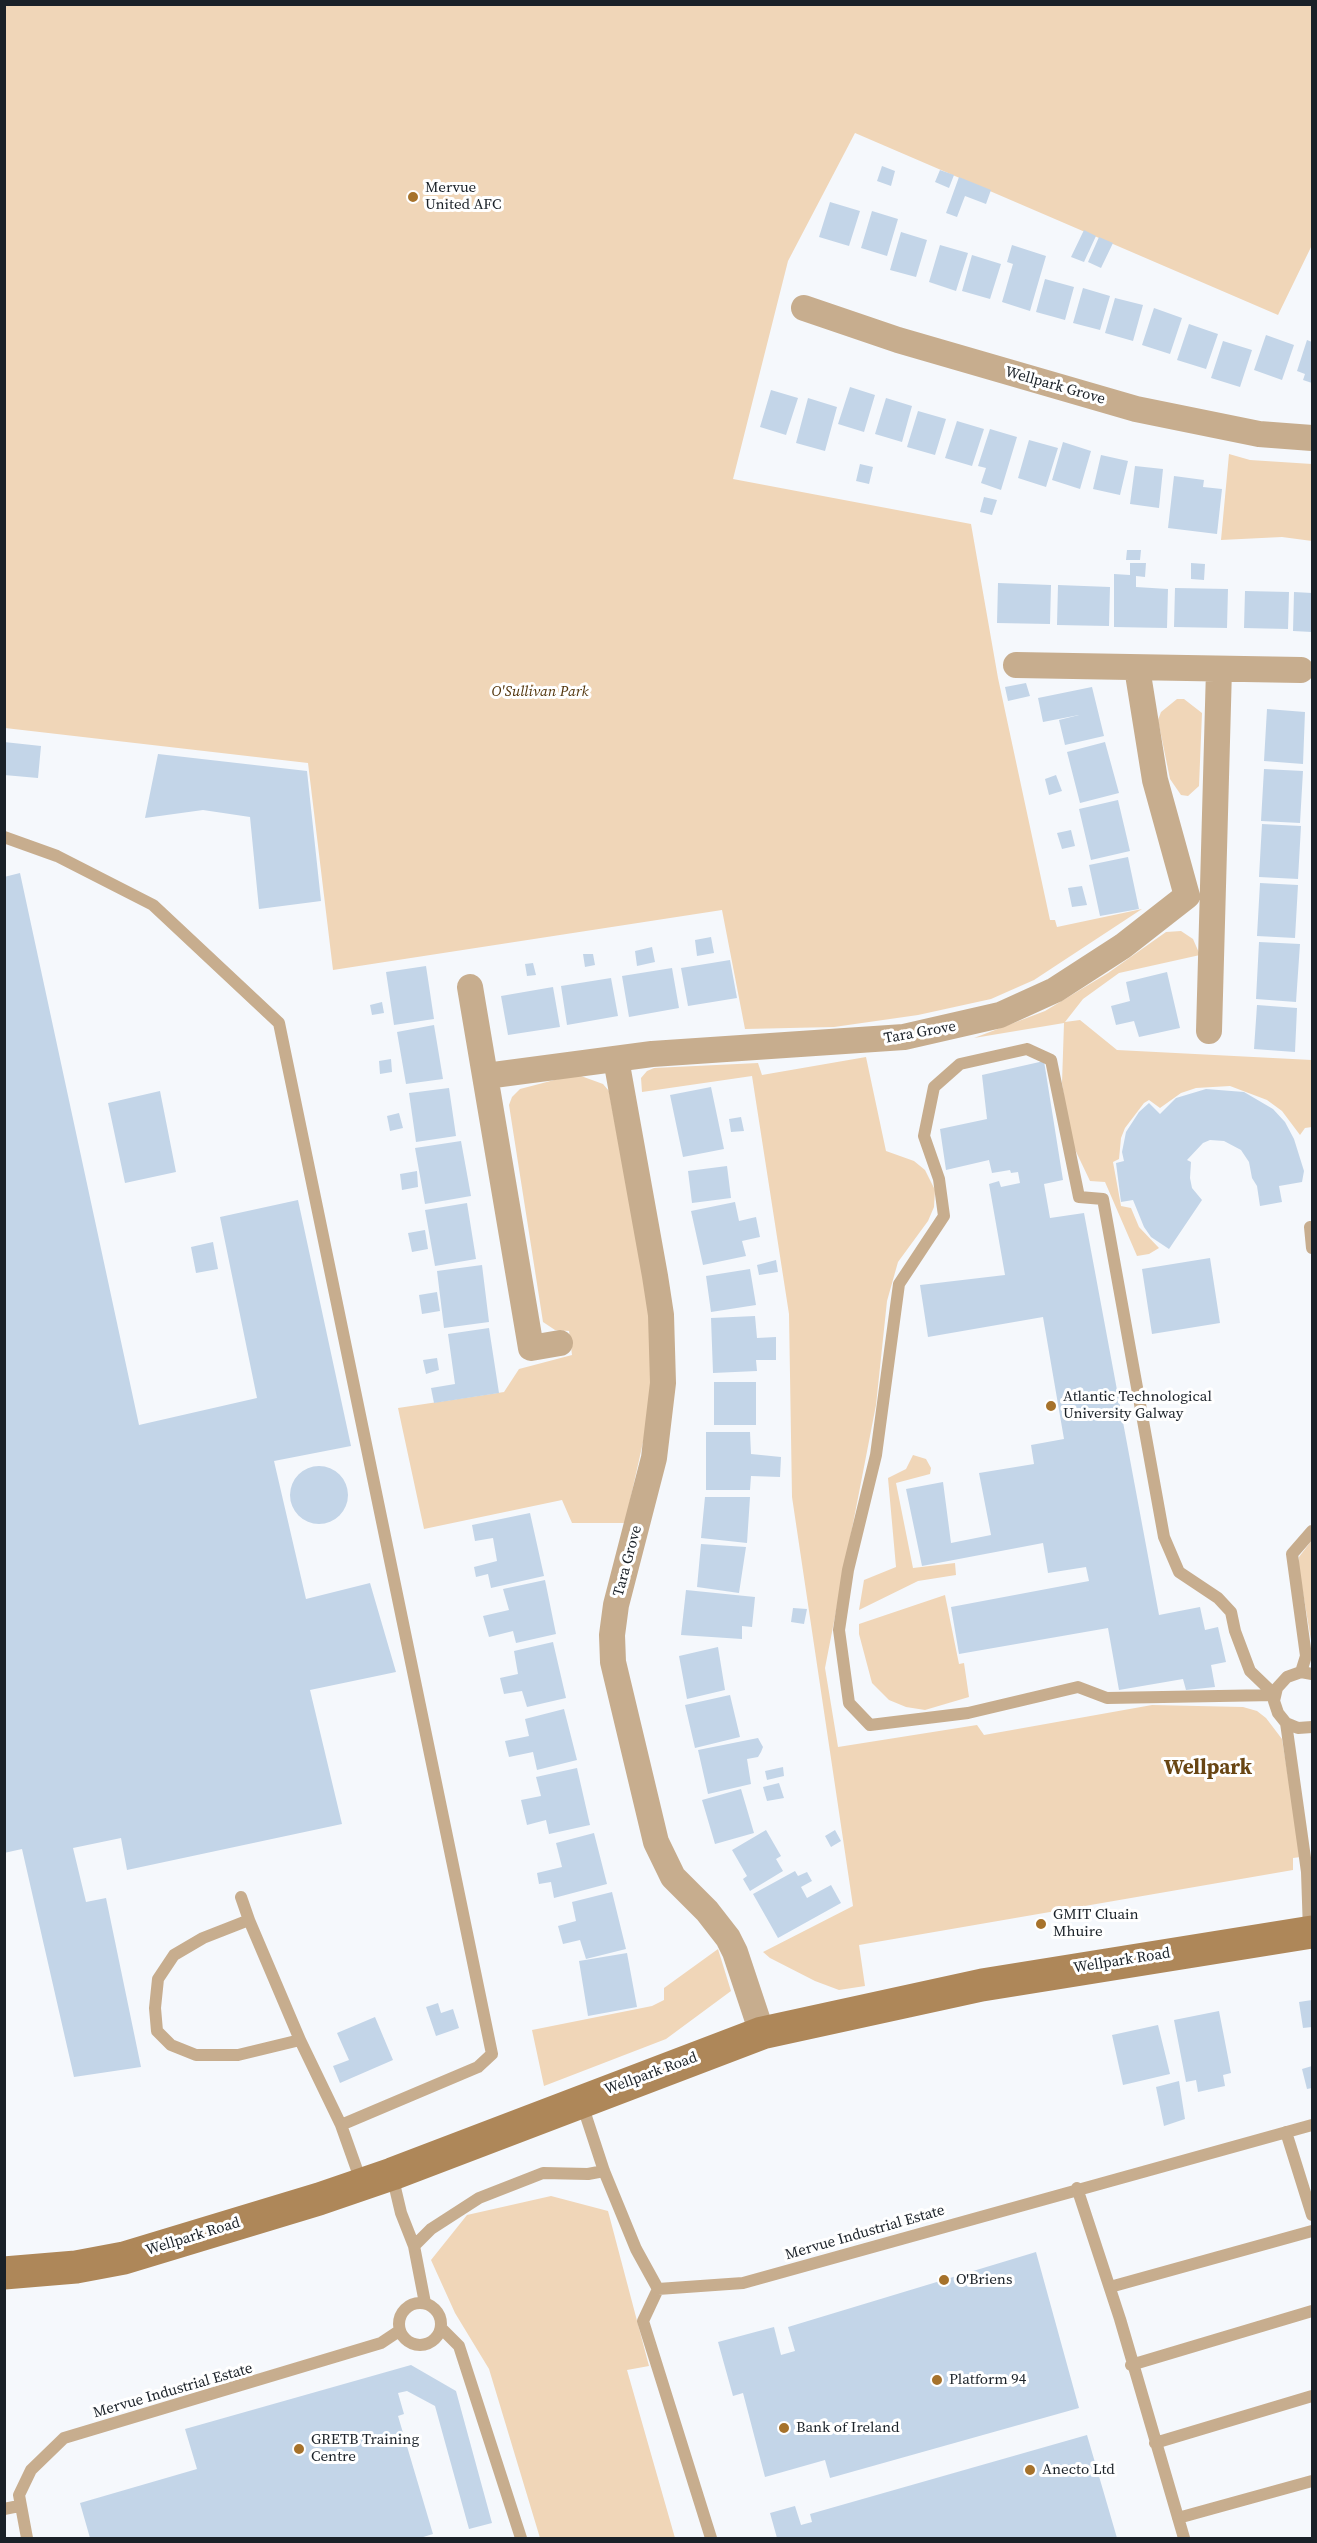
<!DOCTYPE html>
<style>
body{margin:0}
#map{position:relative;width:1317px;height:2543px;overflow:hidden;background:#f5f8fc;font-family:"Source Serif 4",serif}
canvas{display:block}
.frame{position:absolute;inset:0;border:6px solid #1a2128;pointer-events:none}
</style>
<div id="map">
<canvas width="1317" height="2543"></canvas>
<div class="frame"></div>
</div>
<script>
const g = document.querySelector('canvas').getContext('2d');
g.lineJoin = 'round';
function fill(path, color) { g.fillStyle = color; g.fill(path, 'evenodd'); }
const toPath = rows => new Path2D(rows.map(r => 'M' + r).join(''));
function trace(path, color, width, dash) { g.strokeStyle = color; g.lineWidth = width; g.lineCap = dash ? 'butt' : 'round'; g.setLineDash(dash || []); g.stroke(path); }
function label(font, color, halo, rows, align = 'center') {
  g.font = font + ' "Source Serif 4",serif'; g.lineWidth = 6; g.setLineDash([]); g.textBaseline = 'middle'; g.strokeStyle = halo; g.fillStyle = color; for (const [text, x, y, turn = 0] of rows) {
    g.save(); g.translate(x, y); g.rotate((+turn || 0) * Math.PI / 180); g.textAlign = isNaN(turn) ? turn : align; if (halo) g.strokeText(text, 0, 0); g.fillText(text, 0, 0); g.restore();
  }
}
fill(toPath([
 [4,5,1312,5,1312,245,1278,315,855,133,788,261,733,479,971,524,998,678,1050,920,1055,920,1057,927,1142,909,1034,980,991,999,918,1015,834,1027,745,1029,722,910,333,970,308,763,5,728],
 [1229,454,1250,460,1312,464,1312,541,1282,537,1221,540],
 [1177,699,1184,699,1202,713,1199,786,1188,796,1181,795,1170,779,1158,720,1161,712],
 [1181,931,1193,939,1200,955,1119,973,1083,999,1065,1022,1080,1020,1117,1050,1312,1060,1312,1127,1305,1128,1300,1135,1282,1111,1267,1100,1230,1086,1196,1088,1181,1093,1160,1108,1149,1100,1144,1103,1125,1128,1121,1138,1119,1159,1113,1162,1121,1206,1131,1208,1139,1227,1159,1248,1149,1254,1137,1256,1105,1182,1090,1181,1070,1139,1062,1083,1064,1023,974,1038,1045,1011,1108,973,1166,932],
 [866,1057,886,1151,914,1161,925,1170,935,1190,934,1207,928,1221,898,1262,887,1301,876,1405,825,1668,838,1747,977,1725,984,1735,1152,1705,1243,1707,1257,1711,1266,1718,1282,1739,1301,1857,1293,1858,1293,1870,859,1945,865,1986,839,1990,815,1981,770,1958,763,1952,853,1906,792,1497,789,1314,752,1076,642,1092,641,1078,647,1071,654,1068,758,1063,762,1075],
 [581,1076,603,1084,609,1091,652,1325,650,1411,625,1523,572,1523,562,1500,424,1529,398,1408,504,1392,519,1369,572,1355,569,1331,555,1330,543,1322,509,1105,512,1097,520,1089,562,1078],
 [913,1455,926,1459,931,1468,930,1474,896,1483,913,1568,955,1563,956,1575,918,1581,859,1610,864,1580,896,1567,888,1478,906,1469],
 [1312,1540,1312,1646,1299,1569,1299,1557],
 [945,1595,959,1664,964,1663,969,1697,925,1710,906,1707,889,1700,872,1683,859,1634,859,1624],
 [718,1949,731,1991,666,2039,544,2086,532,2030,652,2006,664,2000,664,1988],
 [551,2196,608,2211,649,2366,627,2370,675,2538,540,2538,489,2369,455,2313,431,2260,467,2215]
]), '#f0d6b8');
fill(toPath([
 [882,166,895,171,891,186,877,181],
 [940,170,954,175,949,188,935,182],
 [959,177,991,190,986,204,965,196,957,217,946,213],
 [830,202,860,211,849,246,819,237],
 [872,211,898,219,887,256,861,248],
 [1084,230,1096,236,1084,262,1071,257],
 [901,232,927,240,916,277,890,270],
 [1099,237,1113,243,1101,268,1088,262],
 [940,245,968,253,956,291,929,282],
 [1012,245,1046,256,1030,311,1002,302,1013,264,1007,262],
 [972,255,1001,264,990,299,962,291],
 [1045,279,1074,287,1065,320,1036,312],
 [1083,288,1110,296,1100,330,1073,323],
 [1115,298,1143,305,1133,341,1105,333],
 [1154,308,1182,318,1170,354,1142,345],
 [1189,324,1218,334,1206,369,1177,360],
 [1266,335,1294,345,1282,380,1254,370],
 [1307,340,1312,342,1312,383,1303,380,1305,374,1297,371],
 [1223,341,1252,350,1240,387,1211,378],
 [850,387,875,395,864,432,838,424],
 [771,390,798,398,786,435,760,427],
 [808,398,837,407,825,451,796,443],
 [886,398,912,406,902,442,875,434],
 [918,411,946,419,935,455,907,447],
 [957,421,984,429,972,466,945,458],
 [990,429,1017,437,1001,490,981,483,986,468,978,466],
 [1029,440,1058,448,1046,487,1018,478],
 [1063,442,1091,451,1080,489,1052,480],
 [1101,455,1128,461,1120,495,1093,489],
 [860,464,873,467,869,484,856,481],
 [1135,466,1163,469,1159,508,1130,504],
 [1174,476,1204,480,1203,487,1222,489,1217,534,1168,528],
 [984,497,997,500,992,515,980,512],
 [1127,550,1141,550,1140,560,1126,560],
 [1130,563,1146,563,1145,577,1136,576,1136,587,1168,589,1167,628,1114,627,1114,574,1130,575],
 [1191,563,1205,564,1204,580,1191,579],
 [998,583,1051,585,1050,624,997,623],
 [1058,585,1110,587,1109,626,1057,625],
 [1175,588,1228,589,1227,628,1174,627],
 [1245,591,1289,592,1288,629,1244,628],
 [1294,592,1312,593,1312,632,1293,631],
 [1026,683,1030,696,1008,701,1005,687],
 [1092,687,1104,736,1065,745,1059,720,1079,715,1043,722,1038,698],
 [1267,709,1305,712,1303,764,1264,761],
 [4,742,41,746,38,778,4,775],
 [1105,742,1119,793,1080,803,1067,752],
 [158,754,307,771,321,901,259,909,250,817,203,810,145,818],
 [1264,769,1303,771,1300,823,1261,821],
 [1056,775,1062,791,1049,795,1045,779],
 [1118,800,1130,851,1091,860,1079,809],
 [1262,824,1301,826,1298,879,1259,877],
 [1071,830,1075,846,1062,849,1057,833],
 [1128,857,1139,909,1100,916,1089,865],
 [20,873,139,1425,257,1398,220,1217,298,1200,351,1446,274,1461,306,1599,370,1583,396,1672,310,1690,342,1824,127,1870,121,1838,73,1848,86,1902,106,1898,141,2067,74,2077,22,1849,4,1853,4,877],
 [1260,883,1298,885,1295,938,1257,936],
 [1082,886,1087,905,1072,907,1068,888],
 [711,937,714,953,697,956,695,940],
 [1259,942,1300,944,1296,1002,1256,999],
 [652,947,655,962,637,966,635,951],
 [583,954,593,954,595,965,585,967],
 [730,960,737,998,688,1006,681,968],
 [533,963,536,975,527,976,525,964],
 [426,966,434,1019,394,1025,386,972],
 [672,968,679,1008,629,1017,622,976],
 [1167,972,1180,1028,1139,1037,1134,1021,1116,1025,1111,1006,1130,1001,1126,982],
 [611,978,618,1016,567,1025,561,986],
 [553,987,560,1027,508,1035,501,996],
 [382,1002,384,1013,372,1015,370,1005],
 [1257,1005,1297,1008,1295,1052,1254,1049],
 [434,1025,443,1079,406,1084,397,1032],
 [391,1059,392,1072,380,1074,379,1061],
 [1044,1061,1063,1180,1044,1184,1050,1218,1084,1213,1159,1615,1200,1607,1205,1630,1218,1627,1226,1662,1211,1665,1215,1687,1186,1690,1183,1679,1119,1690,1108,1628,959,1654,951,1607,1089,1581,1086,1567,1048,1573,1043,1543,922,1566,906,1489,943,1482,951,1543,991,1535,979,1473,1034,1464,1031,1445,1064,1439,1043,1317,928,1337,920,1285,1005,1275,989,1184,999,1181,1001,1187,1020,1183,1018,1172,1011,1173,1010,1170,992,1173,989,1160,946,1170,940,1129,987,1119,982,1075],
 [711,1087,724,1149,683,1157,670,1095],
 [449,1088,456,1136,416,1142,409,1093],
 [1206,1089,1244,1092,1273,1109,1285,1122,1294,1139,1304,1171,1302,1182,1279,1186,1282,1202,1260,1206,1257,1186,1252,1178,1249,1162,1241,1150,1224,1141,1210,1140,1203,1143,1187,1160,1191,1162,1190,1178,1192,1188,1202,1200,1169,1249,1151,1237,1144,1227,1133,1200,1121,1202,1116,1163,1124,1161,1122,1152,1126,1132,1139,1112,1149,1103,1160,1114,1176,1098],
 [160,1091,176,1172,125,1183,108,1103],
 [399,1113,403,1128,390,1131,387,1116],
 [741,1117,744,1131,731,1132,729,1119],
 [461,1141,471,1196,425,1204,415,1148],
 [727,1166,731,1198,692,1203,688,1171],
 [417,1171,418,1187,402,1190,400,1174],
 [735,1202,739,1221,756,1217,760,1237,742,1241,746,1256,703,1265,691,1211],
 [467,1203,476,1259,435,1266,425,1210],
 [425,1230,428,1249,412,1252,408,1233],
 [213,1242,218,1269,196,1273,191,1247],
 [1210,1258,1220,1323,1152,1334,1142,1269],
 [776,1260,778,1272,759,1275,757,1265],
 [482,1265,489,1322,444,1328,437,1271],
 [750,1269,756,1305,711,1312,706,1276],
 [437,1292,440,1311,422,1314,419,1295],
 [755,1316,757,1338,776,1337,776,1360,756,1360,757,1371,713,1373,711,1318],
 [489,1328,499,1393,434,1403,431,1388,455,1384,448,1334],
 [437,1358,439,1370,426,1374,423,1360],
 [714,1382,756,1382,756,1425,714,1425],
 [706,1432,750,1432,751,1454,781,1457,780,1477,751,1476,750,1490,706,1490],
 '290 1495a29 29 0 1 1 58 0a29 29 0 1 1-58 0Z',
 [705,1497,750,1497,747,1543,701,1538],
 [530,1513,544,1576,491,1588,488,1574,476,1577,474,1567,497,1561,493,1538,475,1541,472,1525],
 [701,1544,746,1547,739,1593,697,1587],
 [545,1580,556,1634,516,1643,513,1631,489,1637,483,1616,509,1610,503,1589],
 [686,1590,755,1597,752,1627,742,1626,742,1639,681,1635],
 [793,1608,807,1609,804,1624,791,1622],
 [553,1642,566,1698,527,1707,522,1691,504,1694,500,1678,518,1674,514,1651],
 [718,1647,725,1690,687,1699,679,1656],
 [730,1695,740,1737,695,1748,685,1705],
 [564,1709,577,1760,537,1770,533,1752,509,1757,505,1741,529,1736,525,1719],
 [758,1738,763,1747,761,1752,758,1757,747,1759,751,1784,708,1794,698,1750],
 [783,1767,784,1776,767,1780,765,1771],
 [577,1768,590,1825,549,1834,546,1820,527,1825,521,1800,541,1796,536,1777],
 [779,1783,784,1798,767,1801,763,1787],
 [741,1789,754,1833,715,1844,702,1800],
 [766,1830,781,1856,776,1859,783,1871,750,1891,743,1879,747,1876,732,1850],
 [835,1830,841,1841,831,1847,825,1836],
 [594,1833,607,1884,554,1898,551,1882,539,1884,537,1873,562,1867,556,1843],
 [795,1871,798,1876,807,1872,812,1881,801,1887,807,1898,831,1885,841,1903,778,1938,753,1894],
 [612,1892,626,1949,586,1959,580,1940,563,1944,558,1926,576,1921,572,1902],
 [627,1953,637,2007,588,2016,579,1961],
 [1312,2000,1312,2027,1303,2028,1299,2002],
 [438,2003,441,2013,453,2009,459,2028,436,2036,426,2007],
 [1219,2011,1231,2073,1223,2075,1225,2086,1198,2092,1196,2080,1186,2082,1174,2020],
 [375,2017,393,2060,340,2083,333,2066,349,2060,337,2033],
 [1158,2025,1170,2074,1123,2085,1112,2035],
 [1312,2066,1312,2088,1307,2089,1302,2069],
 [1179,2081,1185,2119,1164,2126,1156,2087],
 [1036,2252,1079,2408,830,2478,825,2460,765,2477,743,2393,733,2396,718,2342,774,2327,781,2355,795,2351,788,2327],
 [411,2365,456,2391,492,2523,469,2529,435,2406,407,2391,398,2393,404,2414,398,2416,433,2534,420,2538,90,2538,80,2503,197,2469,185,2429],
 [1087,2435,1117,2538,777,2538,770,2513,795,2506,801,2525,812,2522,810,2514]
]), '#c3d5e8');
trace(toPath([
 [4,837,57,856,153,905,279,1023,492,2054,478,2067,341,2125],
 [1027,1049,1051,1060,1079,1197,1103,1199,1164,1537,1179,1572,1218,1598,1231,1612,1235,1631,1250,1671,1275,1695,1107,1698,1078,1687,968,1713,870,1725,849,1703,839,1630,848,1570,876,1455,899,1284,944,1216,939,1179,924,1136,934,1087,960,1064,1027,1049],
 [1310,1227,1312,1248],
 [1301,1672,1306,1656,1292,1554,1312,1531],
 [1312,1674,1301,1672,1287,1677,1277,1688,1274,1701,1278,1713,1286,1723,1298,1728,1312,1727],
 [1286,1723,1307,1872,1309,1931],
 [241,1897,249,1920],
 [300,2040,238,2055,196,2055,171,2045,157,2031,155,2008,158,1979,174,1955,203,1938,249,1920,300,2040,341,2125,362,2184],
 [582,2104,604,2171,636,2249,658,2289],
 [1286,2132,1312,2215],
 [392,2175,401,2213,414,2246,425,2303],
 [1077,2188,1120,2319,1184,2538],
 [414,2246,431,2229,479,2198,543,2173,588,2174,604,2171],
 [1110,2287,1312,2231],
 [658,2289,743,2283,1312,2125],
 [658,2289,643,2321,711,2538],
 '399 2324a21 21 0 1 1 42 0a21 21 0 1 1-42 0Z',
 [441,2328,459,2346,521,2538],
 [1131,2365,1312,2311],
 [1155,2443,1312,2396],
 [4,2509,19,2506],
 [1178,2518,1312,2481],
 [27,2538,19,2495,31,2470,64,2438,381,2343,399,2331]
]), '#c7ad8e', 12);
trace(toPath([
 [804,308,898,340,1136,409,1259,434,1312,438],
 [1016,665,1301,670],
 [470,987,531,1348,560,1343],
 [1209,1031,1219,669],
 [616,1059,655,1276,661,1315,663,1383,654,1458,616,1605,612,1635,613,1662,656,1842,673,1877,707,1911,728,1938,735,1952,762,2033],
 [486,1076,652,1054,904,1037,1000,1015,1055,990,1123,946,1187,896,1155,780,1137,668]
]), '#c7ad8e', 26);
trace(toPath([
 [4,2273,76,2267,124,2258,319,2199,392,2174,762,2033,982,1985,1312,1932]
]), '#ae8759', 33);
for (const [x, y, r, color] of [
 [413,197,6,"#a6722b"],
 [1051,1406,6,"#a6722b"],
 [1041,1924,6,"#a6722b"],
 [944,2280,6,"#a6722b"],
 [937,2380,6,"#a6722b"],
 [784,2428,6,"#a6722b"],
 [299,2449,6,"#a6722b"],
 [1030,2470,6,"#a6722b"]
]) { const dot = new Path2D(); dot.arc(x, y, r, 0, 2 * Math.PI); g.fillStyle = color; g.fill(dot); trace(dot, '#fff', 2); }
label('15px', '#1a2128', '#fff', [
 ["Mervue",425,188],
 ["United AFC",425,205],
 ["Atlantic Technological",1063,1397],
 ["University Galway",1063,1414],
 ["GMIT Cluain",1053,1915],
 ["Mhuire",1053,1932],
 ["O'Briens",956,2280],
 ["Platform 94",949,2380],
 ["Bank of Ireland",796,2428],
 ["GRETB Training",311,2440],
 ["Centre",311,2457],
 ["Anecto Ltd",1042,2470]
], 'left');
label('15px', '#1a2128', '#fff', [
 ["Wellpark Grove",1055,386,16],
 ["Tara Grove",920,1033,-10],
 ["Tara Grove",628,1561,-75],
 ["Wellpark Road",1122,1961,-9],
 ["Wellpark Road",651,2074,-20],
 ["Mervue Industrial Estate",865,2233,-16],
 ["Wellpark Road",193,2237,-17],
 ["Mervue Industrial Estate",173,2391,-16]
]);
label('italic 15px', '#52350c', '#fff', [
 ["O'Sullivan Park",540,692]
]);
label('bold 21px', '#694614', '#fff', [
 ["Wellpark",1208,1769]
]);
</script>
